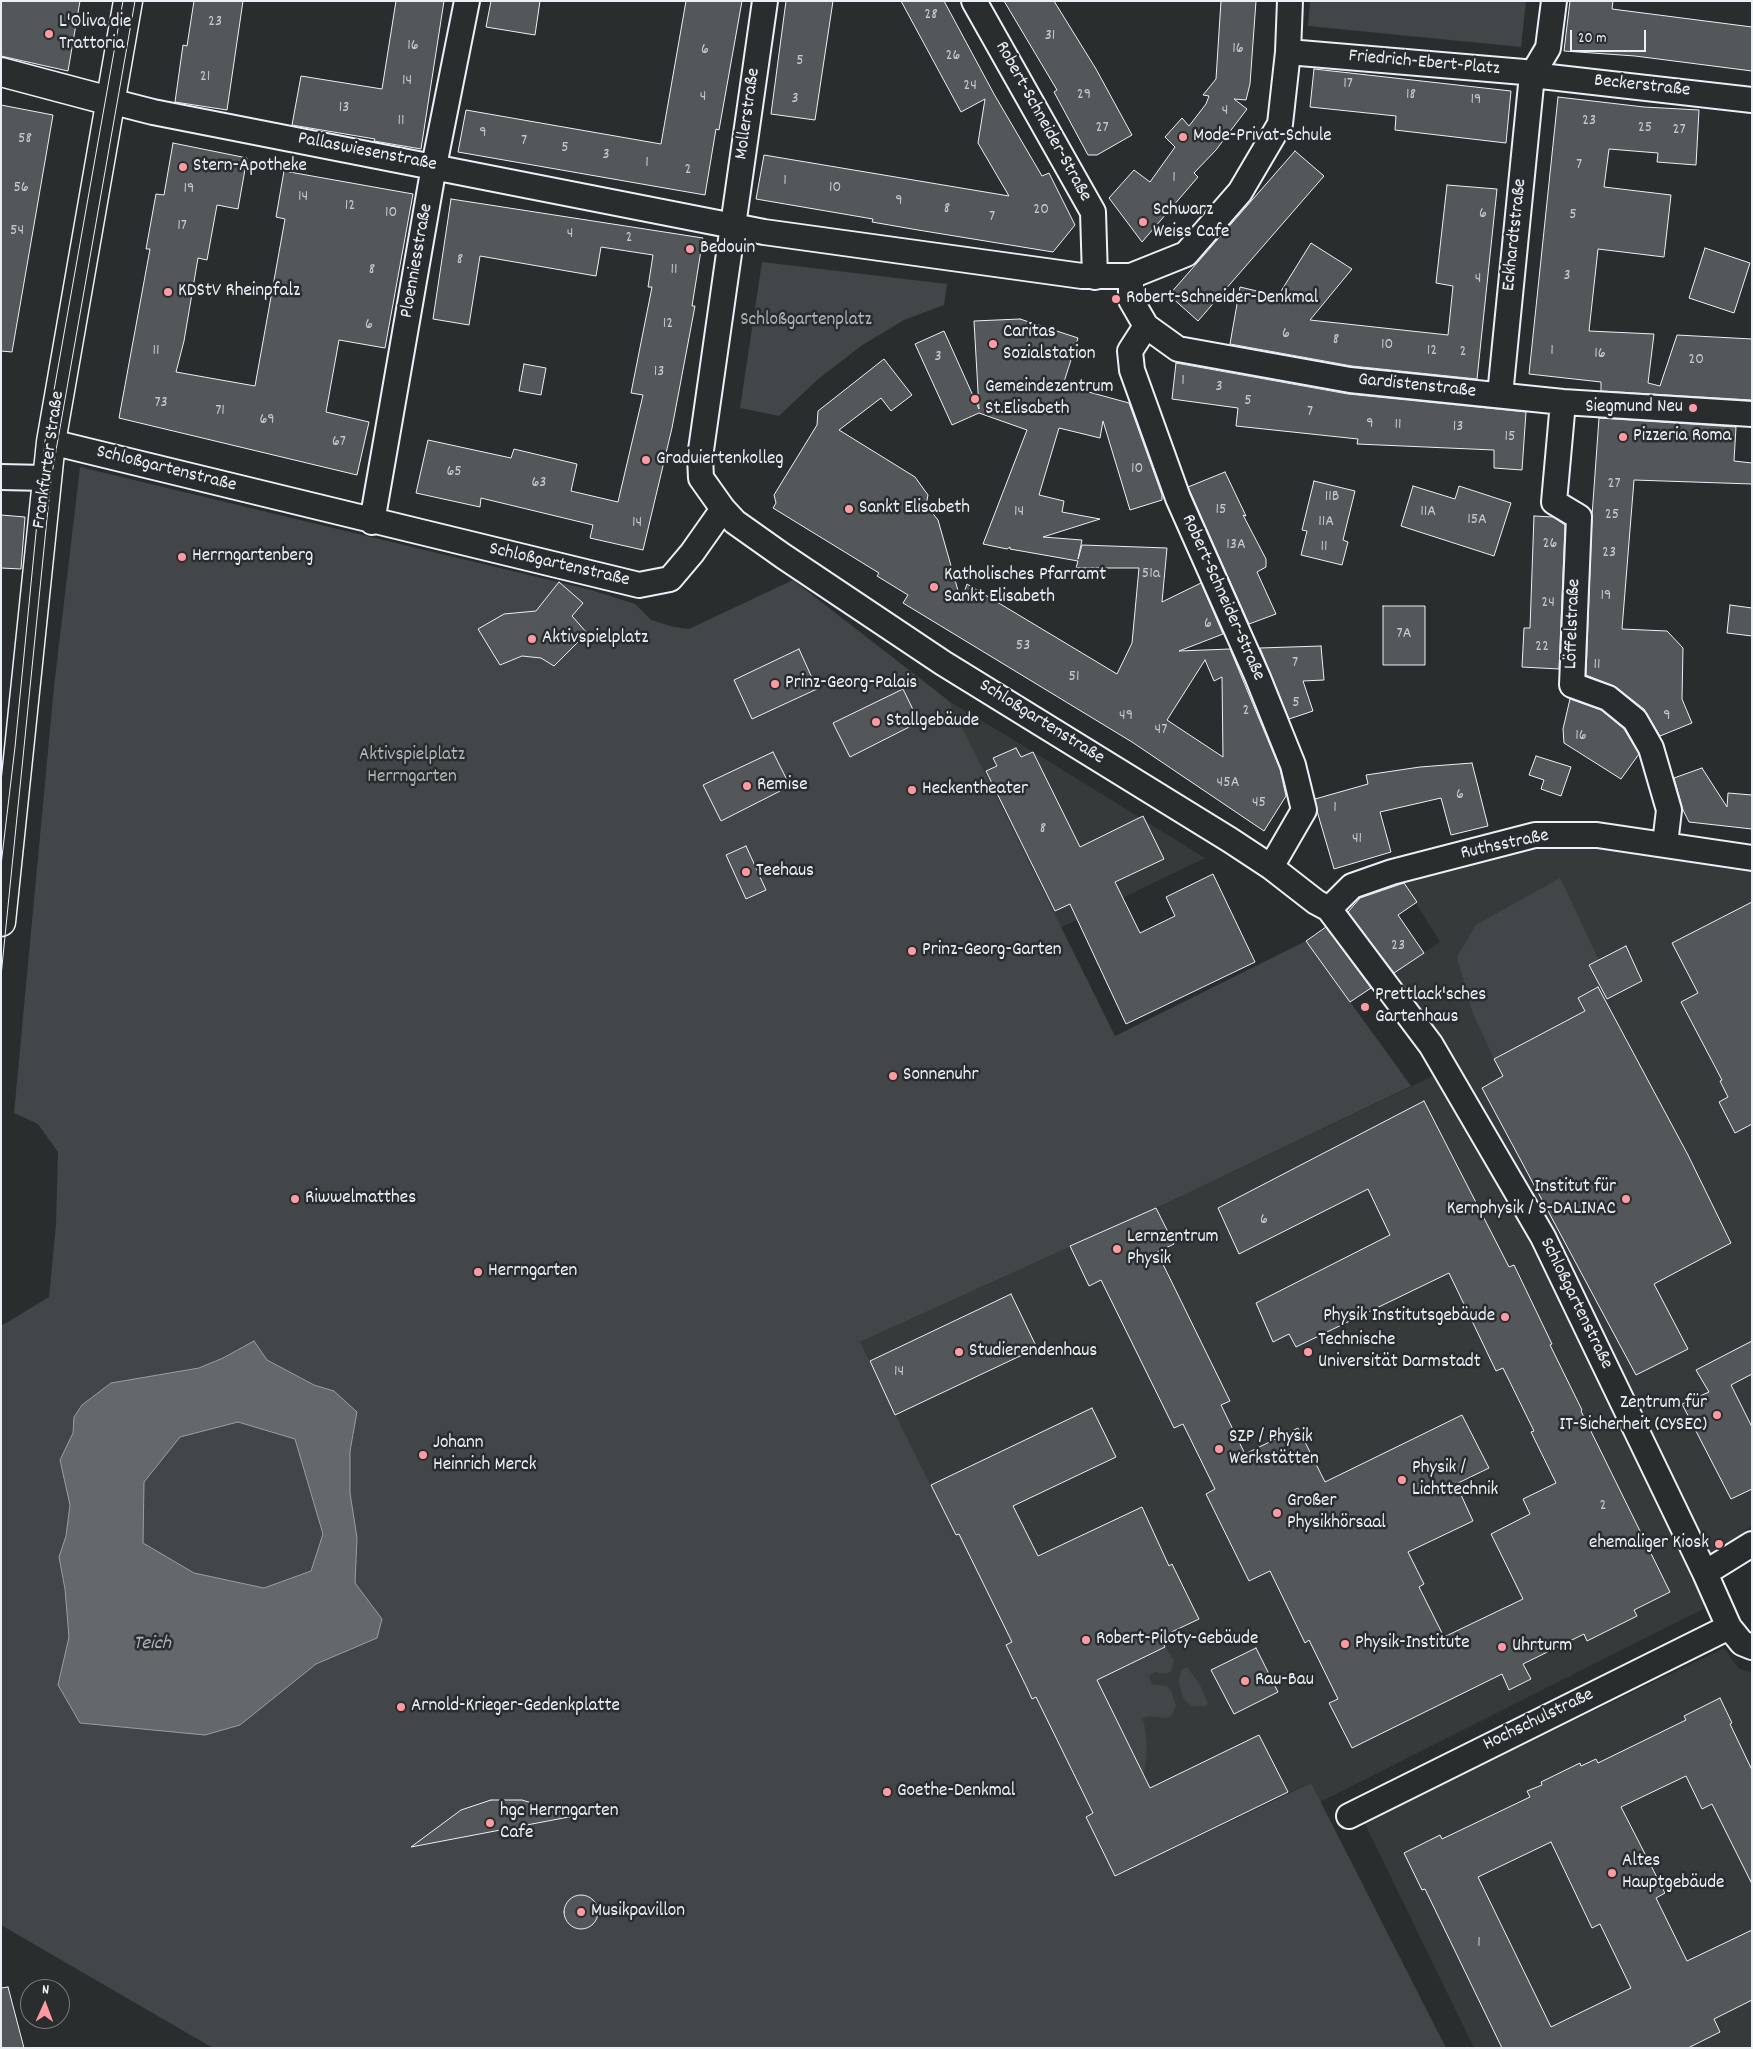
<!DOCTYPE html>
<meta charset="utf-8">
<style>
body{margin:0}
#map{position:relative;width:1753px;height:2049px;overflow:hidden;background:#2a2d2e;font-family:Dekko,sans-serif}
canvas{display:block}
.frame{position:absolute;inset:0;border:2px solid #e8f1f8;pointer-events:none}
.north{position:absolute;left:20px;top:1979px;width:50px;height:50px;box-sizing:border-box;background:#2a2d2e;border:1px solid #767b7f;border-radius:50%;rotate:2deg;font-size:14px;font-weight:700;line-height:20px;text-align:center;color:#e8f1f8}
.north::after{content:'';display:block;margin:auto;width:18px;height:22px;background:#ff9aa2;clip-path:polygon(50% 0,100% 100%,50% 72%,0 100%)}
.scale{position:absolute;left:1570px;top:30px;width:76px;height:22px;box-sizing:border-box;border:2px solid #e8f1f8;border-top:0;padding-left:6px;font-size:15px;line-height:18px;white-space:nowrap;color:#e8f1f8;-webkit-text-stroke:4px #2a2d2e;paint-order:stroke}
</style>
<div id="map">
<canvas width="1753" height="2049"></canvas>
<div class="frame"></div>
<div class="north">N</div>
<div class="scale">20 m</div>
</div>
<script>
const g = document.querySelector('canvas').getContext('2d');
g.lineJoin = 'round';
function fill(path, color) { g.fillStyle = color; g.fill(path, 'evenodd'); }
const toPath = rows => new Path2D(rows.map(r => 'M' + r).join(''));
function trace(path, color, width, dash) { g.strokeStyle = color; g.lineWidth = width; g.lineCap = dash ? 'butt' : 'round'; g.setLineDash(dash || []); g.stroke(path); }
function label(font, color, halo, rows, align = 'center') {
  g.font = font + ' Dekko,sans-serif'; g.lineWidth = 5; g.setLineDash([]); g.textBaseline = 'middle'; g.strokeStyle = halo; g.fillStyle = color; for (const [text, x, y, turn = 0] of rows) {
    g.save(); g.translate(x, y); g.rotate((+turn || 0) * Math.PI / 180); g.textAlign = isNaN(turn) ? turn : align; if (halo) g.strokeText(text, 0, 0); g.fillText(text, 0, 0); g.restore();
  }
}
fill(toPath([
 [949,701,1050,762,1205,858,1060,928],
 [1550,842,1590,843,1752,869,1752,1525,1713,1559,1703,1609,1320,1802,1310,1783,1115,1876,1086,1817,1093,1813,1037,1698,1032,1699,1006,1645,1012,1642,959,1534,955,1535,860,1342,1184,1195,1456,1065,1394,973,1440,942,1401,879],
 [1724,1648,1738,1668,1752,1673,1752,2048,1474,2048,1364,1822]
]), '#363a3b');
fill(toPath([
 [1310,1,1526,1,1521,47,1308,26],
 [762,262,947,284,944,305,904,320,861,346,817,380,779,416,740,408],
 [80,467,591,590,635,604,651,620,674,627,689,629,793,580,949,701,1115,1036,1306,941,1411,1086,1184,1195,860,1342,955,1535,959,1534,1012,1642,1006,1645,1032,1699,1036,1697,1093,1813,1086,1817,1115,1876,1311,1783,1446,2048,213,2048,1,1925,1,1326,49,1297,56,1224,58,1152,38,1124,14,1113,54,687],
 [1560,878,1599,960,1598,987,1578,998,1585,1011,1494,1059,1472,1011,1457,957,1476,925],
 [1165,1647,1174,1660,1171,1671,1166,1674,1155,1672,1149,1676,1152,1684,1167,1686,1171,1690,1176,1706,1171,1716,1166,1718,1148,1716,1141,1719,1144,1722,1147,1746,1144,1775,1097,1680],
 [1187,1667,1200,1685,1208,1704,1205,1706,1191,1706,1183,1698,1179,1682,1181,1670]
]), '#424648');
const water = toPath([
 [254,1341,267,1360,314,1385,334,1391,357,1412,350,1451,350,1493,357,1538,355,1583,382,1619,377,1638,316,1664,240,1725,205,1735,80,1723,58,1685,69,1637,65,1589,59,1557,66,1536,70,1505,60,1460,73,1433,74,1417,82,1405,111,1383,199,1368,223,1358,254,1341],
 [238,1422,295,1439,323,1534,311,1571,264,1588,194,1573,143,1543,144,1482,180,1437,238,1422]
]);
fill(water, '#63686b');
trace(water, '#989fa3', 1);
const building = toPath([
 [1,1,80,1,68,71,1,56,1,1],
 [194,1,243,1,227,110,175,102,183,45,187,46,194,1],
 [396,1,444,1,421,149,374,141,375,139,292,125,301,76,382,89,396,1],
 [491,1,540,1,535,35,486,27,491,1],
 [686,1,742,1,719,130,716,129,705,195,458,152,466,110,661,144,686,1],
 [786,1,833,1,815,120,771,114,786,1],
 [901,1,944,1,994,94,1042,176,1049,173,1075,225,1053,252,918,230,872,222,873,219,756,199,764,155,1009,196,978,143,985,99,961,112,901,1],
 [1004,1,1054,1,1096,69,1132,135,1097,155,1088,155,1054,92,1057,90,1004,1],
 [1221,1,1256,1,1250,84,1246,100,1234,99,1247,109,1216,150,1194,173,1198,177,1142,242,1109,198,1134,170,1150,182,1175,147,1165,137,1182,118,1189,126,1206,104,1209,96,1203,95,1216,79,1221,1],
 [1570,1,1613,1,1612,9,1752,27,1752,71,1635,56,1564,51,1570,1],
 [1314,69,1511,91,1506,143,1395,130,1396,116,1310,107,1314,69],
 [1558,97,1644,107,1699,110,1696,165,1657,162,1658,153,1609,149,1604,187,1671,195,1664,257,1598,249,1589,331,1654,334,1648,383,1660,386,1677,335,1752,339,1752,400,1601,391,1601,382,1529,374,1558,97],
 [1,105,53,115,12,352,1,351,1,105],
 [173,143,247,158,238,209,217,205,207,260,198,258,184,341,176,372,255,386,285,219,276,217,284,171,413,194,385,348,339,340,326,412,369,422,357,475,119,418,150,249,146,249,156,194,164,195,173,143],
 [1295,151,1324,176,1198,321,1169,295,1295,151],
 [1447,185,1497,189,1477,379,1352,366,1230,344,1240,287,1278,296,1311,243,1352,269,1310,320,1448,335,1453,286,1436,283,1447,185],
 [451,199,703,238,692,306,695,306,672,428,643,550,590,538,593,525,481,498,480,507,416,493,428,440,511,458,514,449,577,464,571,491,618,502,643,395,631,393,652,287,648,287,653,255,601,247,596,276,480,256,469,325,433,319,451,199],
 [1705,248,1750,263,1734,313,1689,298,1705,248],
 [1020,319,1078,338,1063,385,1129,403,1162,495,1162,500,1130,510,1103,421,1100,438,1059,428,1039,495,1064,501,1062,512,1100,519,1043,537,1082,540,1078,559,1082,545,1167,548,1162,602,1201,583,1223,634,1179,651,1230,649,1280,769,1286,796,1264,831,1132,742,903,603,908,595,877,576,879,573,773,508,776,503,774,495,817,425,818,411,884,359,912,395,891,411,881,398,839,430,915,477,928,495,926,505,938,520,961,601,967,584,1117,674,1132,643,1139,568,1076,568,1078,561,1010,549,1010,547,1007,549,983,544,1027,430,979,413,952,425,915,344,944,331,979,409,974,321,1020,319],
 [1205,660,1214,681,1222,677,1223,757,1167,720,1205,660],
 [1176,363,1348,394,1526,412,1522,470,1494,468,1494,450,1357,444,1358,439,1236,426,1238,408,1172,399,1176,363],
 [524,364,546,368,541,395,519,391,524,364],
 [1599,418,1736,427,1734,461,1752,463,1752,484,1634,480,1622,629,1667,631,1683,648,1682,699,1692,723,1660,736,1644,709,1616,687,1586,675,1592,516,1599,418],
 [1225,472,1246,516,1243,515,1266,559,1266,567,1257,572,1276,614,1249,624,1188,487,1225,472],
 [1314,481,1355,491,1343,540,1348,542,1342,565,1301,555,1307,531,1302,530,1314,481],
 [1413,486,1455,499,1459,486,1511,503,1494,556,1401,526,1413,486],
 [1,515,25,517,21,569,1,568,1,515],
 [1534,516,1553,517,1565,525,1559,669,1522,667,1524,628,1530,628,1534,516],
 [559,582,583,603,572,616,587,633,554,666,541,658,522,656,500,665,478,629,504,614,536,611,559,582],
 [1730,605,1752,608,1752,636,1727,633,1730,605],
 [1383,606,1425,606,1425,665,1383,665,1383,606],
 [1321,646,1324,680,1303,681,1313,711,1289,719,1260,648,1321,646],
 [799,649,817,689,752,719,734,680,799,649],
 [903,689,919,722,850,757,833,723,903,689],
 [1570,699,1601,710,1624,729,1639,754,1621,779,1564,743,1563,729,1570,699],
 [1016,748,1021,757,1033,752,1080,847,1143,816,1164,859,1115,882,1140,933,1175,916,1166,897,1213,874,1255,962,1126,1024,1070,904,1055,911,986,771,997,766,993,758,1016,748],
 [773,752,790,786,721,821,703,785,773,752],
 [1536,756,1571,767,1561,796,1541,789,1544,780,1529,775,1536,756],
 [1472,763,1488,826,1451,835,1441,798,1380,812,1391,852,1334,869,1317,811,1315,799,1368,784,1366,775,1420,767,1472,763],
 [1702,768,1727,807,1728,793,1752,795,1752,829,1689,822,1683,810,1674,778,1702,768],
 [746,846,766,890,746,899,726,855,746,846],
 [1404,883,1417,902,1398,915,1424,953,1394,973,1348,912,1360,898,1404,883],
 [1752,902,1752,1124,1735,1133,1719,1102,1728,1097,1720,1081,1722,1080,1681,1002,1698,993,1672,943,1752,902],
 [1326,927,1371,988,1350,1002,1306,941,1326,927],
 [1626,946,1642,981,1607,999,1589,965,1626,946],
 [1598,987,1688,1155,1731,1243,1654,1284,1688,1349,1636,1375,1482,1088,1503,1076,1494,1059,1585,1011,1578,998,1598,987],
 [1424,1101,1509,1267,1514,1265,1552,1344,1550,1345,1582,1410,1581,1411,1670,1592,1634,1610,1637,1616,1587,1641,1584,1634,1523,1664,1531,1679,1509,1690,1502,1674,1352,1748,1329,1703,1338,1699,1309,1640,1305,1643,1270,1571,1249,1581,1206,1494,1215,1489,1183,1424,1174,1428,1101,1280,1089,1286,1070,1246,1156,1208,1174,1244,1157,1252,1230,1401,1221,1405,1245,1454,1298,1428,1325,1482,1462,1415,1489,1468,1456,1484,1473,1521,1408,1552,1424,1584,1419,1587,1444,1637,1523,1599,1491,1534,1530,1514,1523,1499,1556,1483,1531,1432,1534,1431,1503,1368,1496,1371,1449,1273,1296,1347,1289,1334,1273,1342,1256,1303,1390,1235,1368,1189,1239,1254,1218,1208,1424,1101],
 [1011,1294,1037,1348,895,1415,870,1361,1011,1294],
 [1752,1341,1752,1374,1731,1385,1752,1427,1752,1489,1731,1499,1682,1404,1709,1392,1696,1370,1752,1341],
 [1092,1408,1116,1457,1013,1506,1038,1556,1142,1507,1169,1566,1172,1564,1194,1609,1199,1619,1161,1637,1165,1647,1097,1680,1150,1788,1259,1735,1288,1792,1115,1876,1086,1817,1093,1813,1036,1697,1032,1699,1027,1688,1006,1645,1012,1642,959,1534,956,1535,931,1485,1092,1408],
 [1256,1648,1278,1692,1234,1714,1211,1670,1256,1648],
 [1720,1698,1732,1723,1730,1724,1752,1770,1752,1884,1712,1804,1702,1809,1686,1776,1621,1807,1665,1893,1656,1898,1687,1961,1752,1930,1752,2000,1714,2019,1720,2032,1688,2048,1502,2048,1425,1889,1422,1890,1404,1853,1440,1835,1442,1839,1530,1797,1527,1791,1542,1785,1541,1782,1580,1763,1581,1766,1596,1759,1598,1763,1686,1720,1684,1716,1720,1698],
 [1551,1842,1592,1928,1600,1924,1631,1988,1551,2027,1478,1877,1551,1842],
 [491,1800,522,1800,574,1816,411,1847,461,1810,491,1800],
 '564 1912a17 17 0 1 1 34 0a17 17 0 1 1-34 0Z',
 [8,1987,24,2048,1,2048,1,1988,8,1987]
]);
fill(building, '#535759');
trace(building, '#e8f1f8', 1);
const minor = toPath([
 [765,1,700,457,701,478,723,509,735,522,783,556,943,663,1230,840,1271,867,1316,902,1329,909,1431,1045,1543,1237,1705,1573],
 [974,1,1093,212,1095,277],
 [1288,52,1524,72,1532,75,1752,100],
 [110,101,153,112,764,232,1082,276,1131,276,1186,254,1240,192,1280,124,1288,52,1290,1],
 [1131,276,1131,300,1146,326,1178,349,1350,380,1563,402,1752,414],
 [1146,326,1130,351,1132,370,1178,498,1258,678,1293,765,1304,810,1271,867],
 [1500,395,1532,75,1548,48,1554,1],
 [1563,402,1554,502,1579,517,1572,685,1608,698,1635,720,1651,748,1669,810,1665,844],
 [51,442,639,585,670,579,692,553,723,509],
 [1,477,46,478],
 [372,522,434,166,467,1],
 [1329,909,1352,886,1392,872,1535,835,1597,835,1752,858],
 [1752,1544,1705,1573,1729,1627,1742,1643,1752,1647],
 [1349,1816,1729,1627]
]);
const tertiary = toPath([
 [1,72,110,101]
]);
const secondary = toPath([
 [1,922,51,442,128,1]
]);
trace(minor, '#e8f1f8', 28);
trace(tertiary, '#e8f1f8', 31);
trace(secondary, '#e8f1f8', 31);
trace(minor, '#2a2d2e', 24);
trace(tertiary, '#2a2d2e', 28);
trace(secondary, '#2a2d2e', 28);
trace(toPath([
 [1,865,15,747,45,441,123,1],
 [1,976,51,479,135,1]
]), '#e8f1f8', 1);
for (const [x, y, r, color] of [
 [49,34,5,"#ff9aa2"],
 [1183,137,5,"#ff9aa2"],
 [183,167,5,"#ff9aa2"],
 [1143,222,5,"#ff9aa2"],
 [690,249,5,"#ff9aa2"],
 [168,292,5,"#ff9aa2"],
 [1116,299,5,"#ff9aa2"],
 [993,344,5,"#ff9aa2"],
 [975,399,5,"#ff9aa2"],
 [1693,408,5,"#ff9aa2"],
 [1623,437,5,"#ff9aa2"],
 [646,460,5,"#ff9aa2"],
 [849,509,5,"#ff9aa2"],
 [182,557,5,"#ff9aa2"],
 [934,587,5,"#ff9aa2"],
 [532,639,5,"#ff9aa2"],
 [775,684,5,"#ff9aa2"],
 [876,722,5,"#ff9aa2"],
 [747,786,5,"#ff9aa2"],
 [912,790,5,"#ff9aa2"],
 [746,872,5,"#ff9aa2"],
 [912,951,5,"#ff9aa2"],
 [1365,1007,5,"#ff9aa2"],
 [893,1076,5,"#ff9aa2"],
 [295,1199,5,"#ff9aa2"],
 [1626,1199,5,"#ff9aa2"],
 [1117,1249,5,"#ff9aa2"],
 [478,1272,5,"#ff9aa2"],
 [1505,1317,5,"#ff9aa2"],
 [959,1352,5,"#ff9aa2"],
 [1308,1352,5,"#ff9aa2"],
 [1717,1415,5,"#ff9aa2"],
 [1219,1449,5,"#ff9aa2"],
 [423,1455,5,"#ff9aa2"],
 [1402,1480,5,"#ff9aa2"],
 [1277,1513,5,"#ff9aa2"],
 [1719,1544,5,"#ff9aa2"],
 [1086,1640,5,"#ff9aa2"],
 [1345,1644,5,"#ff9aa2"],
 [1502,1647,5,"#ff9aa2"],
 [1245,1681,5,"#ff9aa2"],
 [401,1707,5,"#ff9aa2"],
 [887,1792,5,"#ff9aa2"],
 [490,1823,5,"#ff9aa2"],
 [1612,1873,5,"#ff9aa2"],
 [581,1912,5,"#ff9aa2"]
]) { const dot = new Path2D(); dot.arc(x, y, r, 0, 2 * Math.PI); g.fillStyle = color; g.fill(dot); trace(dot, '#2a2d2e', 2); }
label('16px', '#c3cad0', null, [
 ["28",931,16],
 ["23",215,23],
 ["31",1050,37],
 ["16",413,47],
 ["16",1238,50],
 ["6",705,51],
 ["26",953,57],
 ["5",800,62],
 ["21",205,78],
 ["14",407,82],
 ["17",1348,85],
 ["24",970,87],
 ["29",1084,96],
 ["18",1411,96],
 ["4",703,98],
 ["3",795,100],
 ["19",1476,101],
 ["13",344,109],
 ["4",1225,112],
 ["11",401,122],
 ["23",1589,122],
 ["27",1102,129],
 ["25",1645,129],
 ["27",1679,131],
 ["9",483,134],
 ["58",25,140],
 ["7",524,142],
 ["5",565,149],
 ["3",606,156],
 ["1",647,164],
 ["7",1579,166],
 ["2",688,171],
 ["1",1174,179],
 ["1",785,182],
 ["56",21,189],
 ["10",835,189],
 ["19",189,190],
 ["14",303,198],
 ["9",899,202],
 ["12",350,207],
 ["8",947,210],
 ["20",1041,211],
 ["10",391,214],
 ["6",1483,215],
 ["5",1573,216],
 ["7",992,218],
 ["17",182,227],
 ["54",17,232],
 ["4",570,235],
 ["2",629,239],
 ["8",460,261],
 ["8",372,271],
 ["11",674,271],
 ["3",1567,277],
 ["4",1478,280],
 ["12",668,325],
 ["6",369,326],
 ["6",1286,335],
 ["8",1336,341],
 ["10",1387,346],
 ["11",156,352],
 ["12",1432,352],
 ["1",1552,352],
 ["2",1463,353],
 ["16",1600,355],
 ["3",938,358],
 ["20",1696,361],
 ["13",659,373],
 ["1",1183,382],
 ["3",1219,388],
 ["5",1248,402],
 ["73",161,404],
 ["71",220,412],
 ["7",1310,413],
 ["69",267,421],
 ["9",1370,425],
 ["11",1398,426],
 ["13",1458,428],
 ["15",1510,438],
 ["67",339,443],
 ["10",1137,470],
 ["65",454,473],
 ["63",539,484],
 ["27",1614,485],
 ["11B",1332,498],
 ["15",1221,511],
 ["14",1019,513],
 ["11A",1428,513],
 ["25",1612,516],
 ["15A",1477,521],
 ["11A",1326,523],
 ["14",637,524],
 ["26",1550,545],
 ["13A",1236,546],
 ["11",1324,548],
 ["23",1609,554],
 ["51a",1151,575],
 ["19",1606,597],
 ["24",1548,604],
 ["6",1208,625],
 ["7A",1404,635],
 ["53",1023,647],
 ["22",1542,648],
 ["7",1295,664],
 ["11",1597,666],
 ["51",1074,678],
 ["5",1296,704],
 ["2",1246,712],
 ["49",1126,717],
 ["9",1667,717],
 ["47",1161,731],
 ["16",1581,737],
 ["45A",1228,784],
 ["6",1460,796],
 ["45",1259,804],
 ["1",1335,809],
 ["8",1043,830],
 ["41",1357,840],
 ["23",1398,947],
 ["6",1264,1221],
 ["14",899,1373],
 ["2",1603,1507],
 ["1",1479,1944]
]);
label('19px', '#e8f1f8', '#2a2d2e', [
 ["L'Oliva die",59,23],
 ["Trattoria",59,45],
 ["Mode-Privat-Schule",1193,137],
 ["Stern-Apotheke",193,167],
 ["Schwarz",1153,211],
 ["Weiss Cafe",1153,233],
 ["Bedouin",700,249],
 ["KDStV Rheinpfalz",178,292],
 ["Robert-Schneider-Denkmal",1126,299],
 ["Caritas",1003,333],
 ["Sozialstation",1003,355],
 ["Gemeindezentrum",985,388],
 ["St.Elisabeth",985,410],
 ["Siegmund Neu",1683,408,"right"],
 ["Pizzeria Roma",1633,437],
 ["Graduiertenkolleg",656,460],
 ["Sankt Elisabeth",859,509],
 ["Herrngartenberg",192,557],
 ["Katholisches Pfarramt",944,576],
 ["Sankt Elisabeth",944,598],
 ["Aktivspielplatz",542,639],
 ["Prinz-Georg-Palais",785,684],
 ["Stallgebäude",886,722],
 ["Remise",757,786],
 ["Heckentheater",922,790],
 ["Teehaus",756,872],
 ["Prinz-Georg-Garten",922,951],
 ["Prettlack'sches",1375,996],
 ["Gartenhaus",1375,1018],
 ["Sonnenuhr",903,1076],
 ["Institut für",1616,1188,"right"],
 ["Kernphysik / S-DALINAC",1616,1210,"right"],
 ["Riwwelmatthes",305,1199],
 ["Lernzentrum",1127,1238],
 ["Physik",1127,1260],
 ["Herrngarten",488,1272],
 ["Physik Institutsgebäude",1495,1317,"right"],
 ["Technische",1318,1341],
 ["Universität Darmstadt",1318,1363],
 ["Studierendenhaus",969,1352],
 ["Zentrum für",1707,1404,"right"],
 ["IT-Sicherheit (CYSEC)",1707,1426,"right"],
 ["SZP / Physik",1229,1438],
 ["Werkstätten",1229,1460],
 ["Johann",433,1444],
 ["Heinrich Merck",433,1466],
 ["Physik /",1412,1469],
 ["Lichttechnik",1412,1491],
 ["Großer",1287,1502],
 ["Physikhörsaal",1287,1524],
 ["ehemaliger Kiosk",1709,1544,"right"],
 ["Robert-Piloty-Gebäude",1096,1640],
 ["Physik-Institute",1355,1644],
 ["Uhrturm",1512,1647],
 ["Rau-Bau",1255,1681],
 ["Arnold-Krieger-Gedenkplatte",411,1707],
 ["Goethe-Denkmal",897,1792],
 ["hgc Herrngarten",500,1812],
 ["Cafe",500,1834],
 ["Altes",1622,1862],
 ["Hauptgebäude",1622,1884],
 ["Musikpavillon",591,1912]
], 'left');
label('19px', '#e8f1f8', '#2a2d2e', [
 ["Friedrich-Ebert-Platz",1424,64,5],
 ["Beckerstraße",1642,87,6],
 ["Mollerstraße",749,114,-82],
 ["Robert-Schneider-Straße",1042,122,61],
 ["Pallaswiesenstraße",367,153,11],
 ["Eckhardtstraße",1516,235,-84],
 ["Ploenniesstraße",418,261,-80],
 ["Gardistenstraße",1417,387,6],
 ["Frankfurter Straße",50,460,-82],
 ["Schloßgartenstraße",166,470,14],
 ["Schloßgartenstraße",559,566,13],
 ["Robert-Schneider-Straße",1222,598,66],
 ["Löffelstraße",1574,624,-88],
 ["Schloßgartenstraße",1041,723,32],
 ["Ruthsstraße",1505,846,-12],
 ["Schloßgartenstraße",1575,1304,64],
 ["Hochschulstraße",1539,1721,-26]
]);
label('19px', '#aeb5ba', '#2a2d2e', [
 ["Schloßgartenplatz",806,321],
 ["Aktivspielplatz",412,756],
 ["Herrngarten",412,778]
]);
label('italic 20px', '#acb3b9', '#2a2d2e', [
 ["Teich",152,1645]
]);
</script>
